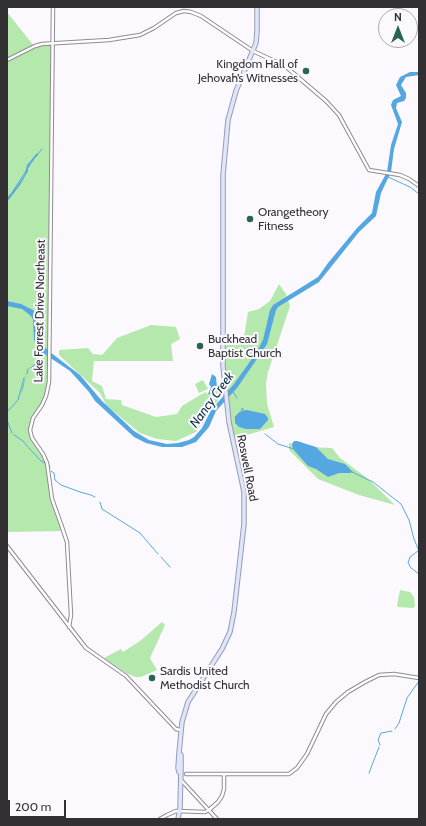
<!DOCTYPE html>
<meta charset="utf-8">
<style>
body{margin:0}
#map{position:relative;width:426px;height:826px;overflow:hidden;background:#fbf9fe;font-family:Cabin,sans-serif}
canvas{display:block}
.frame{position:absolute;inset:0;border:8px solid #323033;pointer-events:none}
.north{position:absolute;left:378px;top:8px;width:40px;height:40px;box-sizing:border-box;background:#fbf9fe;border:1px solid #aba9ad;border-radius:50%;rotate:0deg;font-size:11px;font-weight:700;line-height:16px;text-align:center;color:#323033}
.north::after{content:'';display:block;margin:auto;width:14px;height:18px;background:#28644e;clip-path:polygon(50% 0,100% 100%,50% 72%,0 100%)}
.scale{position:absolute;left:8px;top:800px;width:58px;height:18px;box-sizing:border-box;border:2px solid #323033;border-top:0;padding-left:5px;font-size:12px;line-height:14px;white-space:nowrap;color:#323033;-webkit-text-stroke:3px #fbf9fe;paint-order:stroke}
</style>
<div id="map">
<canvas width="426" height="826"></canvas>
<div class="frame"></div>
<div class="north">N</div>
<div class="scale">200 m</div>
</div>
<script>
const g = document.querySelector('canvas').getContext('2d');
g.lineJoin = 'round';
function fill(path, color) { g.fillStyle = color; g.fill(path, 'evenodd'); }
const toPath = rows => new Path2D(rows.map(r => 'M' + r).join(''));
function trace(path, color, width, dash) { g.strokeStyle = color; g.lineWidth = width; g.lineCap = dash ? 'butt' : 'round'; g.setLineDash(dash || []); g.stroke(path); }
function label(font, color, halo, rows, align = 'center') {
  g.font = font + ' Cabin,sans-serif'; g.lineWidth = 4; g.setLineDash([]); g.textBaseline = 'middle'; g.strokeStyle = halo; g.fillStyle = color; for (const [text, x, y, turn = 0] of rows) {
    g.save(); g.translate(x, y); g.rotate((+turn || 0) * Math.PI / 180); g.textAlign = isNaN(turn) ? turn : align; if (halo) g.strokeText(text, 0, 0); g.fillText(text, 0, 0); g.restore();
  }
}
fill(toPath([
 [7,12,34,46,52,42,48,382,47,397,30,425,30,436,44,456,47,466,50,497,64,531,7,532],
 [279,284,286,294,290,306,268,372,266,383,267,404,274,427,233,439,226,391,223,340,231,340,244,337,248,312,259,309,270,301],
 [151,325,176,327,180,339,171,344,173,361,94,361,92,381,102,386,106,399,121,400,122,405,156,417,177,414,182,406,200,395,206,392,207,394,213,394,217,388,221,396,196,432,176,441,157,439,140,433,107,406,100,393,59,355,59,350,88,348,93,354,102,355,117,338],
 [203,380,208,389,199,393,195,384],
 [289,443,311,447,332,448,340,458,367,478,395,505,359,495,318,479,289,450],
 [400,590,410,592,414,597,415,606,413,608,398,607,397,605],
 [162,622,165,625,150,658,157,670,141,677,135,677,126,673,104,658,121,649,123,652,140,641]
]), '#b5e8ad');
fill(toPath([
 [410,72,419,72,419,75,406,77,401,85,406,93,406,98,404,101,397,103,396,108,402,122,394,149,391,172,381,193,376,216,359,232,319,282,278,307,276,310,267,344,261,353,237,388,216,411,209,427,196,442,182,447,162,447,146,443,134,437,95,401,89,392,70,371,43,353,34,366,27,369,23,389,21,394,27,369,33,366,42,353,34,340,33,320,31,316,22,309,7,306,7,301,21,304,33,310,38,317,39,338,41,344,50,352,80,375,102,401,134,431,149,440,167,444,178,443,189,440,194,437,202,428,211,410,234,384,256,353,263,340,270,310,273,305,318,277,328,263,357,228,372,213,376,192,387,172,391,145,398,124,391,105,393,100,401,96,396,85,400,77],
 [37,153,38,155,31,162,28,167,28,171,20,185,7,202,7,198,18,185,25,174,27,165],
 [212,374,216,377,217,388,212,394,208,394,211,387,209,384],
 [247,410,265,414,268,418,268,420,260,429,246,429,239,427,235,423,235,417,242,411],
 [294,441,297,441,316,447,328,459,345,464,353,472,350,473,339,473,328,477,316,469,308,466,293,449,292,444]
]), '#55a7e1');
trace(toPath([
 [37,155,42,149],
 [28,168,34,159],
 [388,177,410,187,419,194],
 [13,191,26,171],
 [31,368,35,365,43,351],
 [27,374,28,369],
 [233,392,237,398],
 [7,412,18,400,24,378],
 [235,417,242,410,242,408,245,411],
 [7,420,12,433],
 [265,434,278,444,294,449],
 [14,435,23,441,28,447],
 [29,448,41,461,45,463],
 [49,465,50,467],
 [51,471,54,473,55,480,61,485,80,492,91,495,95,497],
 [352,472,373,482,401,504,409,520,414,539,419,551],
 [100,502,102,509,140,533,158,554],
 [418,551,410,557,408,563,411,568,419,574],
 [161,557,170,567],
 [395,729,399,723,407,698,419,681],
 [380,745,378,740,381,733,392,731],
 [369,773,379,747]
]), '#55a7e1', 1);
const secondary = toPath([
 [53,7,49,382,46,396,42,405,33,418,30,430,32,438,43,454,47,463,52,499,61,524,67,542,71,615,69,627],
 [7,60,35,46,42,44,109,40,140,35,154,28,176,13,184,11,191,12,201,16,253,51,285,66,326,101,339,115,369,170,400,175,409,179,419,186],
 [7,546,86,648,126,676,176,729,180,730],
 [186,774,289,774,297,768,307,754,326,714,336,702,348,692,365,682,379,675,394,674,419,678],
 [181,780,217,819],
 [160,819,167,815,176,811,205,812,209,810,218,802,222,796,224,789,224,774]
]);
const primary = toPath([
 [179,753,178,768,179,772],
 [178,819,180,808,181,768,181,755,179,753,182,722,188,702,222,649,230,632,234,612,244,524,244,492,229,422,223,366,223,175,228,120,236,91,256,43,257,31,257,7]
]);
trace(secondary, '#8f8b93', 4.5);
trace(primary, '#969bb2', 5.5);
trace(secondary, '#fff', 2.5);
trace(primary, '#e0e6fa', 3.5);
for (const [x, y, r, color] of [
 [306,71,4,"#28644e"],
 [250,219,4,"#28644e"],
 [200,346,4,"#28644e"],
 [152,678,4,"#28644e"]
]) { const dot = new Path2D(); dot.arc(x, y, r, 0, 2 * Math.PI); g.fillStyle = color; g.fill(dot); trace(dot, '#fbf9fe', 1.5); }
label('12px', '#323033', '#fbf9fe', [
 ["Kingdom Hall of",298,64,"right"],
 ["Jehovah’s Witnesses",298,78,"right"],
 ["Orangetheory",258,212],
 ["Fitness",258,226],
 ["Buckhead",208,339],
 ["Baptist Church",208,353],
 ["Sardis United",160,671],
 ["Methodist Church",160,685]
], 'left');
label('12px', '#323033', '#fbf9fe', [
 ["Lake Forrest Drive Northeast",40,311,-89],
 ["Roswell Road",247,468,79]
]);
label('italic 13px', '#0c3047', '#fbf9fe', [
 ["Nancy Creek",212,400,-54]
]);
</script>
